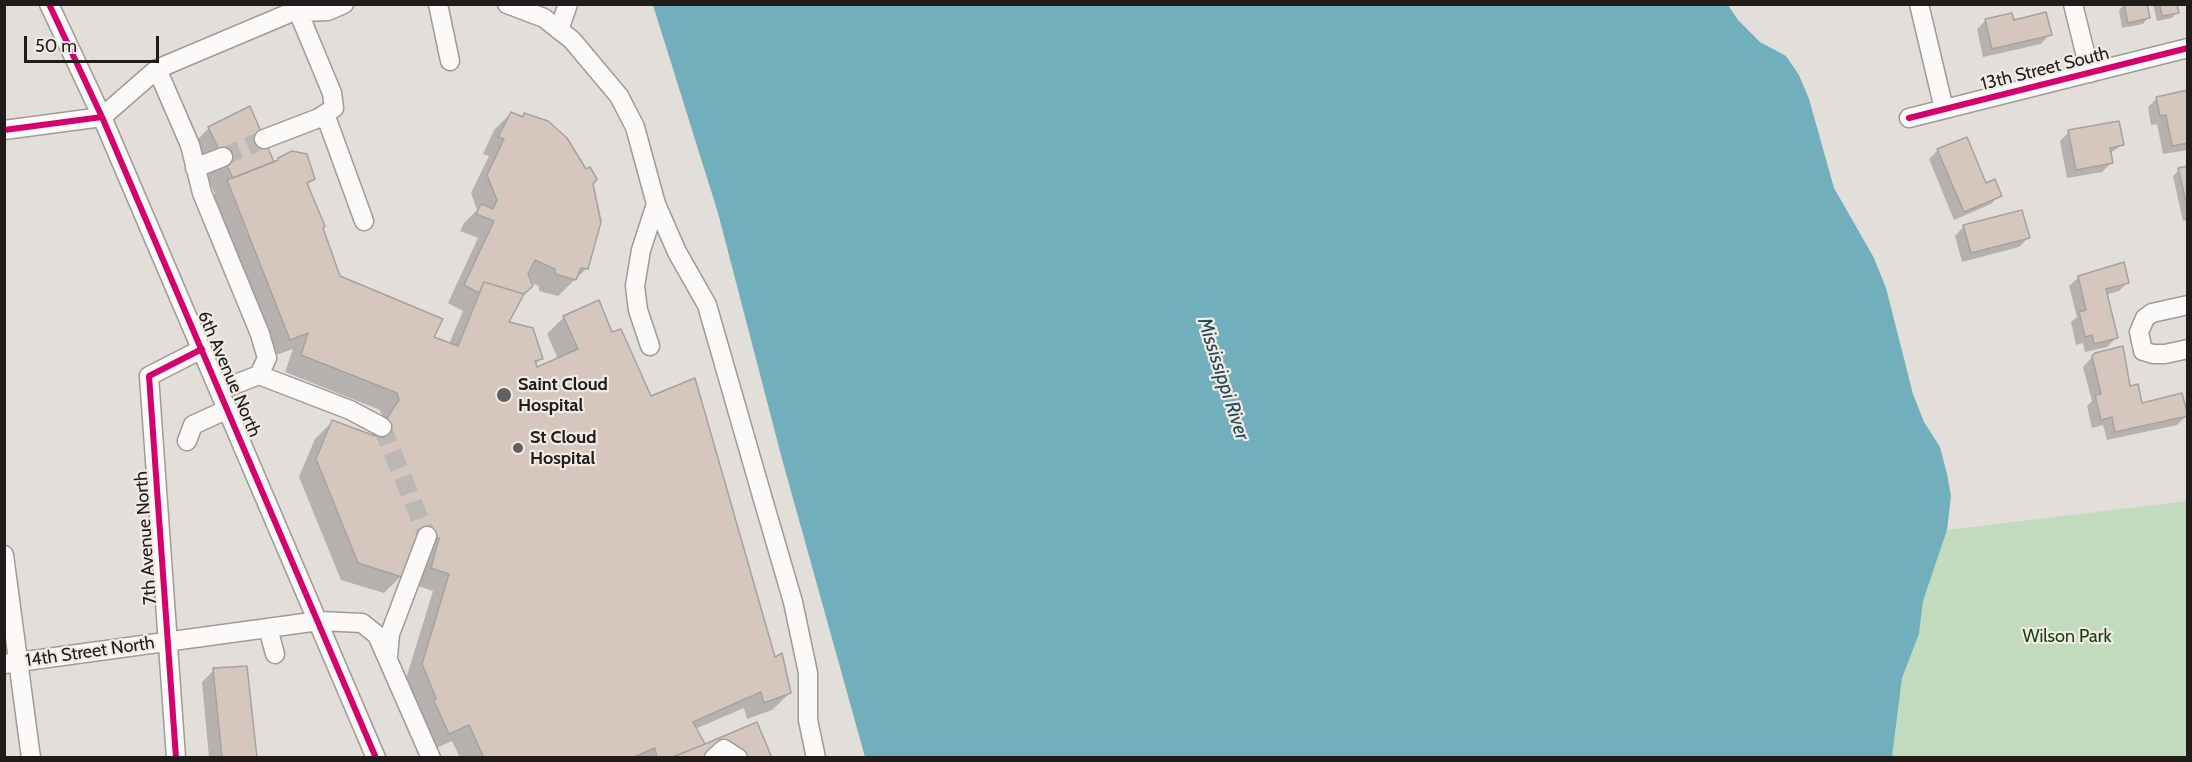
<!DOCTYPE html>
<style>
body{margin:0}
#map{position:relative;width:2192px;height:762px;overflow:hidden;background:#e2deda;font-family:Cabin,sans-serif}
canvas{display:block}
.frame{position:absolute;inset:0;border:6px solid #1f1c1a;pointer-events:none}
.scale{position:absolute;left:24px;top:36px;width:135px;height:27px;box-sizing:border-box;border:3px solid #1f1c1a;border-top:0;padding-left:8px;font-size:18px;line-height:21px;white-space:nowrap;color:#1f1c1a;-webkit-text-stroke:4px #f2eae4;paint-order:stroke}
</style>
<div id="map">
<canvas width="2192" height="762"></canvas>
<div class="frame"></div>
<div class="scale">50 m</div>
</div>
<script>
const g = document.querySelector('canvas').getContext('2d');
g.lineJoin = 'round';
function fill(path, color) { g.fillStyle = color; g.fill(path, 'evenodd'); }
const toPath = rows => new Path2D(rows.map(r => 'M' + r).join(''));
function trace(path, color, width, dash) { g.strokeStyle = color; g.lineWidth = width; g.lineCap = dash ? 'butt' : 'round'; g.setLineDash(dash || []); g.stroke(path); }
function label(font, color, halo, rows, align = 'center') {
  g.font = font + ' Cabin,sans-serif'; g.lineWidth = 4.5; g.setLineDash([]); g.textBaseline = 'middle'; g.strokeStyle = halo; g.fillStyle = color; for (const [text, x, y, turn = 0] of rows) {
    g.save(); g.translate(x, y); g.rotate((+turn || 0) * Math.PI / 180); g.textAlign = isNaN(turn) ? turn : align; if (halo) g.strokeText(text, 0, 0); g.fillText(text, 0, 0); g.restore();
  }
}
fill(toPath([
 [2187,501,2187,757,1892,758,1902,678,1919,634,1923,601,1947,530]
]), '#c3dbbd');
fill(toPath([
 [653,5,1728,5,1738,20,1760,42,1786,56,1799,75,1809,99,1834,188,1874,258,1886,288,1913,394,1924,422,1940,447,1947,474,1951,496,1947,530,1923,601,1919,634,1902,678,1892,757,865,757,782,459,718,213]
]), '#71afbd');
fill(toPath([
 [2125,4,2148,18,2143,24,2122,28,2119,10],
 [2153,4,2176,4,2177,12,2172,18,2157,21],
 [1986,20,2013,22,2050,34,2041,44,1983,57,1977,29],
 [2188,92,2188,150,2163,154,2157,124,2151,125,2148,107,2157,98],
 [511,113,521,118,524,115,592,184,586,269,558,296,539,291,539,286,529,282,507,323,542,358,535,365,536,369,558,359,547,334,564,317,611,334,650,398,790,693,772,710,747,719,744,708,695,729,704,745,771,758,460,758,452,741,432,750,405,682,433,591,415,585,423,555,409,552,401,576,384,593,341,580,299,477,315,439,332,422,371,436,383,418,380,410,285,372,293,349,273,356,211,198,215,194,192,145,209,128,273,164,313,178,306,185,339,278,432,338,449,344,463,311,448,303,478,238,460,231,464,223,477,210,471,193,489,156,483,154,494,130],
 [2069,132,2122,145,2109,154,2111,163,2102,172,2067,178,2060,141],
 [1938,150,1985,185,2000,195,1991,204,1954,220,1929,159],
 [2188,168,2188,220,2183,221,2173,176,2179,170],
 [1964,226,2028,238,2019,247,1962,262,1955,236],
 [2079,277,2128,282,2119,291,2105,295,2116,338,2107,347,2085,352,2083,343,2076,345,2071,322,2077,317,2069,286],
 [2095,354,2141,405,2186,416,2177,425,2107,440,2103,425,2092,428,2087,406,2092,401,2083,367],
 [214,670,256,758,209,758,202,682]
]), '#0003');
const building = toPath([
 [2124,4,2147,4,2150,18,2128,23,2124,4],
 [2160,4,2177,4,2179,13,2162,16,2160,4],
 [2046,12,2052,35,1992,49,1985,19,2012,13,2014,20,2046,12],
 [2188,90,2188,143,2172,146,2166,115,2160,116,2156,97,2188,90],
 [250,106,274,162,233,178,208,127,250,106],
 [511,112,523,117,524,113,548,121,567,138,586,169,590,167,597,179,593,184,601,222,588,269,581,268,576,280,555,274,555,269,535,260,528,274,533,286,524,294,484,282,479,293,464,285,494,221,476,214,481,204,493,209,497,200,487,175,504,139,498,137,511,112],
 [2119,121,2124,145,2110,148,2113,163,2076,170,2068,130,2119,121],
 [1967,137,1986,183,1995,179,2002,196,1964,212,1937,149,1967,137],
 [292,151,307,154,315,179,307,183,325,226,323,228,340,276,443,319,434,337,458,346,484,282,524,294,509,322,533,328,543,359,535,361,537,367,578,349,563,316,599,300,612,332,621,329,651,396,695,378,775,657,782,653,791,693,764,703,761,692,693,722,705,744,670,758,657,758,655,748,632,758,484,758,469,725,449,734,434,701,436,698,422,664,449,574,431,568,439,538,418,534,402,577,358,563,316,459,332,420,375,436,399,400,397,393,301,355,308,333,290,340,227,180,278,160,278,158,292,151],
 [2188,166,2188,210,2178,168,2188,166],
 [2022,210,2030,238,1971,253,1963,225,2022,210],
 [2124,262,2129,283,2106,289,2118,338,2094,344,2092,335,2085,337,2079,312,2086,310,2078,276,2124,262],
 [2123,346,2130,386,2138,384,2142,403,2182,393,2188,416,2115,432,2112,417,2101,420,2095,395,2101,394,2092,356,2095,353,2123,346],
 [247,666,257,758,222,758,213,668,247,666],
 [757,722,772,758,670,758,705,744,757,722]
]);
fill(building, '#d5c7bd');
trace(building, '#a5a29f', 1.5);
trace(toPath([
 [223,157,264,139],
 [382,427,427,536]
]), '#bbb7b4', 18, [18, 9]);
const minor = toPath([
 [49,4,102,117,376,758],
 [438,4,450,61],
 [507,4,544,18,572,40,619,96,635,127,656,204,641,250,635,286,638,310,650,346],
 [1919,4,1944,109],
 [2073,4,2090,73],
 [299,12,328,11,344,4],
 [559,30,568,4],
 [157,69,190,145,202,193,260,334,267,358,259,375],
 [325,114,364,221],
 [1909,118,2188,48],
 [4,130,102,117,157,69,311,4],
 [264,139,319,118,334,108,332,93,295,4],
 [195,168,223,157],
 [656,204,677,252,707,305,762,496,793,602,808,673,808,720,816,758],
 [2188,305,2152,313,2145,318,2139,332,2143,351,2153,354,2165,354,2188,349],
 [220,390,259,375,350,410,382,427],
 [187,441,193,425,228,409],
 [4,555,31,758],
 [268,628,275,654],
 [388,656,390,634,427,536],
 [4,664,319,621,362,623,377,635,431,758],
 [176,758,149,376,202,349],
 [714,758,724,749,738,758]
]);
trace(minor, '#9e9b98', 21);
trace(minor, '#fbfaf9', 18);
trace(toPath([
 [49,4,102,117,376,758],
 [1909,118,2188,48],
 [4,130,102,117],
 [176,758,149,376,202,349]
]), '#d6006c', 6);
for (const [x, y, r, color] of [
 [504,395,8,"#63605d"],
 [518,448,6,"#63605d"]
]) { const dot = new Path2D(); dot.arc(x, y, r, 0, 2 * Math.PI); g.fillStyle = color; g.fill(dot); trace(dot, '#f2eae4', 2); }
label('18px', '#1f1c1a', '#f2eae4', [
 ["13th Street South",2045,69,-14],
 ["6th Avenue North",229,374,67],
 ["7th Avenue North",146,538,-94],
 ["14th Street North",90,652,-8]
]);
label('bold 18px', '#1f1c1a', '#f2eae4', [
 ["Saint Cloud",518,385],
 ["Hospital",518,406],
 ["St Cloud",530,438],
 ["Hospital",530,459]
], 'left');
label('18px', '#11430f', '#f2eae4', [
 ["Wilson Park",2067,637]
]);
label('italic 20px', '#224b55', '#f2eae4', [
 ["Mississippi River",1223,379,72]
]);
</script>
